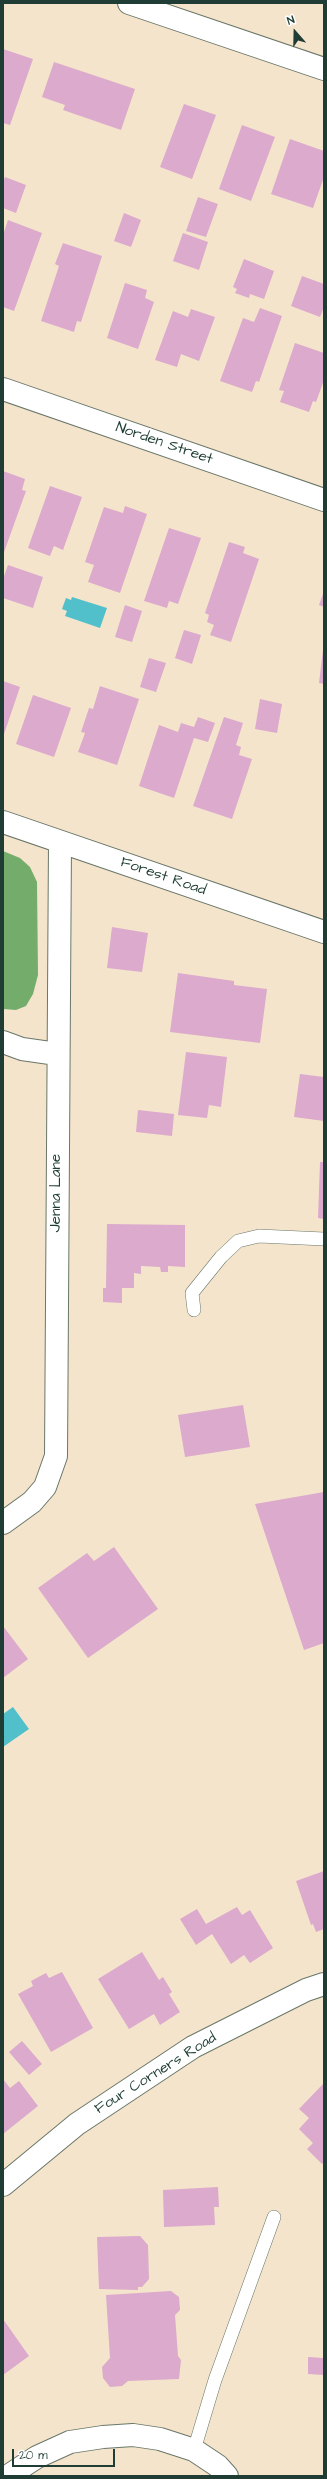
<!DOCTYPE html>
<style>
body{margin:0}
#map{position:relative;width:327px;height:2479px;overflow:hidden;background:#f5e4cc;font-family:"Architects Daughter",sans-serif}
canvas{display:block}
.frame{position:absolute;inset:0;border:4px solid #1f3d34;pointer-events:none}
.north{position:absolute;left:275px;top:12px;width:40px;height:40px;-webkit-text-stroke:3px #fff;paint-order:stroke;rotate:340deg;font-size:11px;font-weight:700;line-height:16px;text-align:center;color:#1f3d34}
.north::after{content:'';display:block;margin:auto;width:14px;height:18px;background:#1f3d34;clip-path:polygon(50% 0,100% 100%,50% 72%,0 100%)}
.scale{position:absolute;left:12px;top:2449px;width:103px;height:18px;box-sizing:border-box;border:2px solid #1f3d34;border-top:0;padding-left:5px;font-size:12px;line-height:14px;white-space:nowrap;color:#1f3d34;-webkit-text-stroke:3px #fff;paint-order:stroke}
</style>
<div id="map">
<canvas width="327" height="2479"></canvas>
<div class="frame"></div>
<div class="north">N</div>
<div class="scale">20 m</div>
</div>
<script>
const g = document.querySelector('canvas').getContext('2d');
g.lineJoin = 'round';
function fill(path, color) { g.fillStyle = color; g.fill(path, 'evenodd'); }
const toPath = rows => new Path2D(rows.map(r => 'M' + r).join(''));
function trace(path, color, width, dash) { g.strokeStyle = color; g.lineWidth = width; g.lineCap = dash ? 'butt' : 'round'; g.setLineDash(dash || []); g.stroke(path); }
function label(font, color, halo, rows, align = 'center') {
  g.font = font + ' "Architects Daughter",sans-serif'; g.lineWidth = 3.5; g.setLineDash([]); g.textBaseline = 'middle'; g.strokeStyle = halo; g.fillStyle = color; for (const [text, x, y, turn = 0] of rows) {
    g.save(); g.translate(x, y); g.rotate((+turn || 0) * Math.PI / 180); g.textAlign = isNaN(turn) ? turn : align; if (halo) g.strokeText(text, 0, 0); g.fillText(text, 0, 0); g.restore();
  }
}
fill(toPath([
 [3,851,20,858,30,867,37,882,38,975,33,994,26,1006,16,1010,3,1009]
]), '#73ac6b');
fill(toPath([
 [72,597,107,608,100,628,65,616,67,611,62,609,66,598,71,600],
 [13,1707,29,1729,3,1747,3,1714]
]), '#52c0ca');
fill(toPath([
 [3,49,33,59,10,125,3,123],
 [54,62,135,89,121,130,63,110,65,105,42,97],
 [184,104,216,115,192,179,160,167],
 [242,125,275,137,251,201,219,189],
 [290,139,324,151,324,177,313,208,271,194],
 [5,177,26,185,16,213,3,208,3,183],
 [198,197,218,204,206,237,186,231],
 [124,213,141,220,131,247,114,241],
 [8,220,42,233,14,311,3,307,3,235],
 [183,233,208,242,199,270,173,261],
 [63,243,102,256,81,322,77,321,74,332,41,321,59,266,55,264],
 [244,259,274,271,264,299,250,294,249,298,235,293,237,289,233,287],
 [302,276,324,284,324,307,320,317,291,306],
 [125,283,147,290,145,298,154,302,138,349,107,338],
 [260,308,282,316,259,382,256,381,252,392,220,381,243,318,254,322],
 [191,309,215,317,199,361,181,354,177,367,155,360,173,311,188,317],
 [295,343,324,353,324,380,316,402,313,401,309,412,280,402,284,391,279,390],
 [3,471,25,479,22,490,26,491,3,555],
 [50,486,82,497,63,550,54,546,50,556,28,548],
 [125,506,147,514,120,593,88,582,94,565,85,562,104,507,123,513],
 [169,528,201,538,178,604,169,601,167,608,144,601],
 [229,542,245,547,243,553,259,559,231,642,210,635,214,625,207,622,209,615,205,613],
 [8,565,43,577,33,608,3,598,3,579],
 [324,591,324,607,319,605],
 [125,605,142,611,132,642,115,637],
 [184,630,201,635,192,664,175,658],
 [323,650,324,651,324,684,319,683],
 [149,658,166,663,156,692,140,687],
 [3,681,20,687,3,737],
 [100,686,139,699,117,765,78,752,85,733,81,732,89,708,93,709],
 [33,695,71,708,54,757,16,744],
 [260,699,282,704,277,733,255,729],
 [198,717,215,723,208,742,194,738,174,798,139,786,159,725,178,732,181,723,194,727],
 [224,717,243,723,236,745,241,747,239,755,252,759,232,819,193,806],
 [112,927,148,933,142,972,107,968],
 [178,973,234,981,234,985,267,989,260,1043,170,1032],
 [186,1052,227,1057,221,1107,209,1105,207,1118,178,1115],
 [300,1074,324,1077,324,1121,294,1117],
 [138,1110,174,1114,172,1136,136,1132],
 [320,1162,324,1162,324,1219,318,1218],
 [107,1224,185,1225,185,1267,168,1266,168,1272,161,1272,160,1267,141,1266,141,1274,134,1273,134,1288,122,1288,122,1303,103,1302,103,1288,106,1288],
 [243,1405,250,1447,185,1457,178,1415],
 [324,1492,324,1643,304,1650,255,1504],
 [114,1547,158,1609,88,1658,38,1588,87,1553,94,1561],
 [3,1626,28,1659,3,1678],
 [324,1871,324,1929,316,1932,313,1924,311,1925,296,1881],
 [237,1907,242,1915,250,1910,273,1948,250,1963,244,1955,231,1964,212,1934,196,1945,180,1919,197,1909,206,1924],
 [142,1952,159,1980,163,1977,172,1992,169,1994,180,2012,160,2025,154,2014,129,2029,98,1979],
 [62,1972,93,2028,51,2052,18,1994,33,1986,31,1981,46,1973,49,1978],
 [22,2041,42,2064,29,2075,9,2052],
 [3,2079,10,2088,19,2081,38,2106,3,2134],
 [323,2084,324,2162,322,2164,307,2149,313,2143,299,2129,309,2118,299,2109],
 [218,2187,219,2207,214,2207,215,2225,164,2227,163,2190],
 [140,2236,148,2245,149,2279,142,2287,138,2287,138,2290,99,2289,97,2237],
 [171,2291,179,2297,180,2310,175,2315,178,2356,181,2360,179,2379,128,2381,122,2386,110,2387,103,2378,102,2367,110,2358,106,2295],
 [3,2319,29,2356,3,2375],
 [308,2357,324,2358,324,2375,308,2374]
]), '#dbaacc');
const service = toPath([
 [194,1310,192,1293,221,1257,238,1241,259,1236,324,1239],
 [194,2450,215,2380,274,2217]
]);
const minor = toPath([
 [129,3,324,69],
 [3,389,324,500],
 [3,822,324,932],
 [3,1042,22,1049,57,1054],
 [3,1523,32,1502,45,1487,56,1456,60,842],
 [3,2185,77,2124,193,2047,306,1990,324,1984],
 [8,2476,37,2457,70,2442,103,2437,133,2435,160,2439,194,2450,218,2466,227,2476]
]);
trace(service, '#6a7769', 14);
trace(minor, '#6a7769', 24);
trace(service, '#fff', 13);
trace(minor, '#fff', 22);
label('15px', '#1f3d34', '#fff', [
 ["Norden Street",164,444,19],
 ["Forest Road",163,877,19],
 ["Jenna Lane",57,1193,-90],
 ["Four Corners Road",156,2074,-32]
]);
</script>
